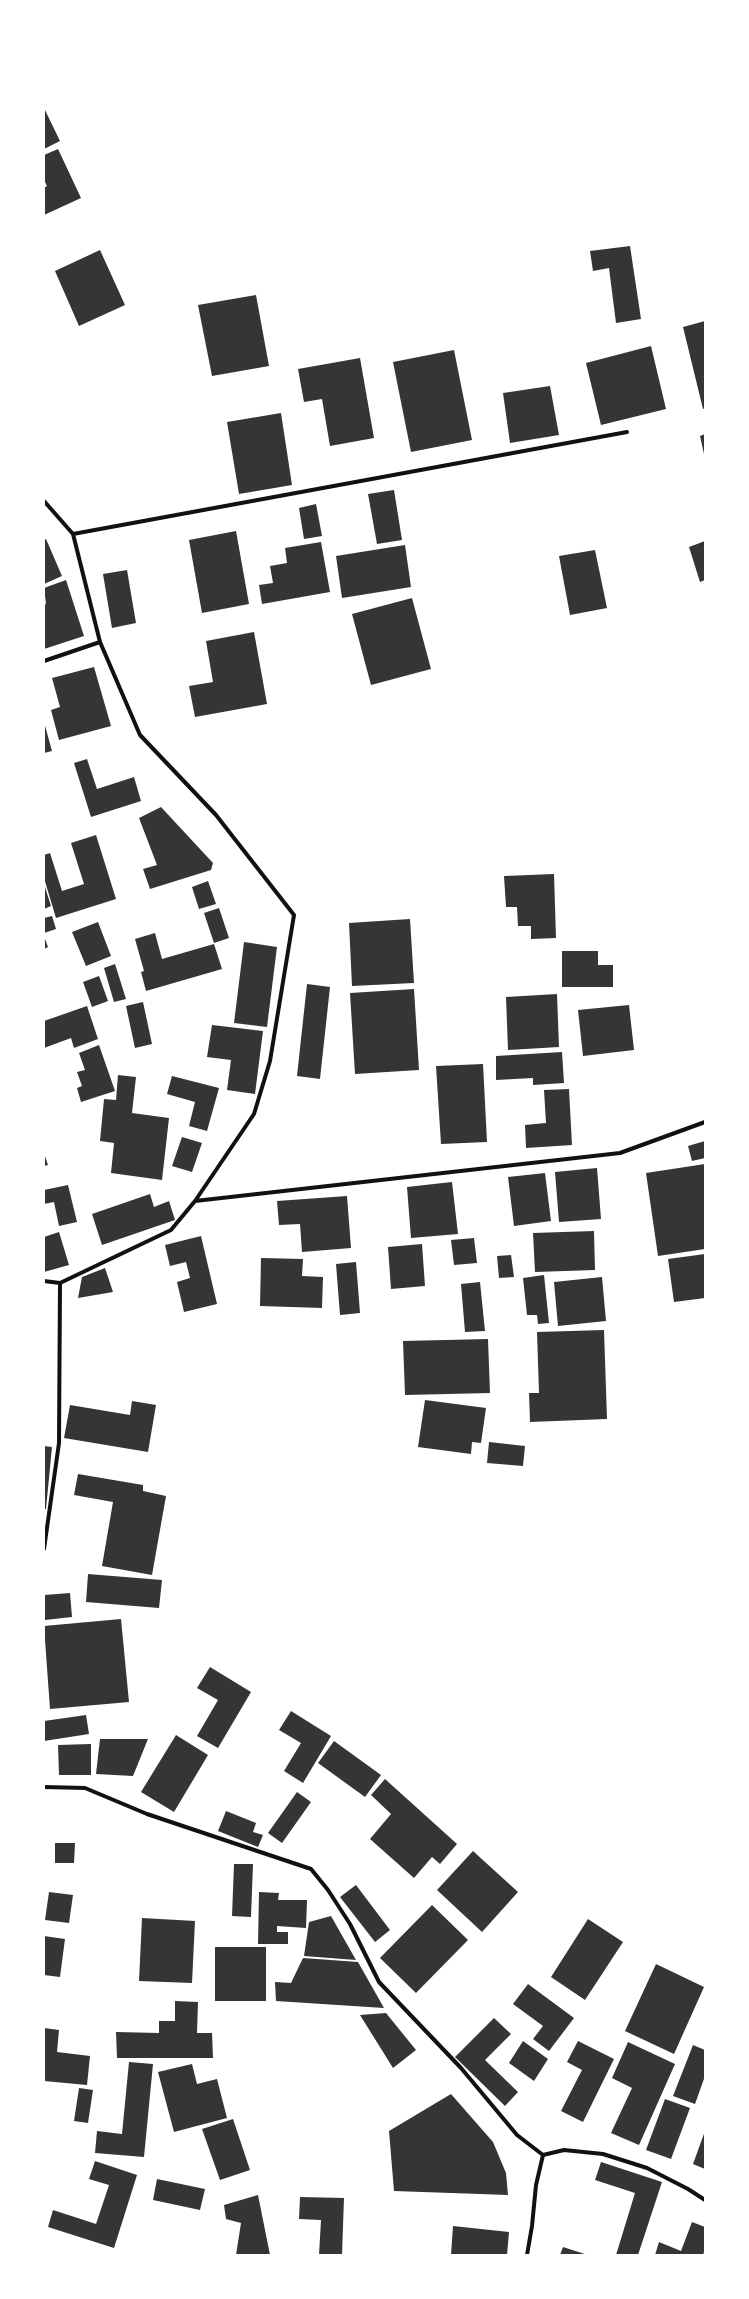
<!DOCTYPE html>
<style>
body{margin:0}
#map{position:relative;width:749px;height:2299px;overflow:hidden;background:#fff;font-family:"Alegreya Sans",sans-serif}
canvas{display:block}
.frame{position:absolute;inset:0;border:45px solid #fff;pointer-events:none}
</style>
<div id="map">
<canvas width="749" height="2299"></canvas>
<div class="frame"></div>
</div>
<script>
const g = document.querySelector('canvas').getContext('2d');
g.lineJoin = 'round';
function fill(path, color) { g.fillStyle = color; g.fill(path, 'evenodd'); }
const toPath = rows => new Path2D(rows.map(r => 'M' + r).join(''));
function trace(path, color, width, dash) { g.strokeStyle = color; g.lineWidth = width; g.lineCap = dash ? 'butt' : 'round'; g.setLineDash(dash || []); g.stroke(path); }
fill(toPath([
 [44,108,60,141,44,149],
 [58,149,81,198,44,215,44,188,47,186,44,180,44,155],
 [630,246,641,319,616,323,609,268,593,271,590,251],
 [100,250,125,305,79,326,55,271],
 [256,295,269,366,212,376,198,305],
 [705,321,705,408,703,409,683,327],
 [651,346,666,409,601,425,586,363],
 [454,350,472,440,411,452,393,362],
 [360,358,374,438,330,446,322,399,304,402,298,369],
 [550,386,559,435,510,443,503,393],
 [281,413,292,485,239,494,227,422],
 [705,434,705,454,704,454,700,436],
 [394,490,402,540,377,544,368,494],
 [316,504,322,536,304,539,299,508],
 [236,531,249,604,202,613,189,540],
 [46,539,62,576,44,584,44,540],
 [705,541,705,580,700,582,689,547],
 [321,542,330,592,262,604,259,585,273,583,270,566,287,563,285,548],
 [405,545,411,587,342,598,336,556],
 [595,550,607,608,570,615,559,556],
 [127,570,136,623,112,628,103,574],
 [66,580,84,636,44,649,44,605,46,604,44,588],
 [412,598,431,669,371,685,352,614],
 [254,632,267,704,195,717,189,686,213,682,206,641],
 [94,667,111,726,59,740,51,710,60,707,52,678],
 [44,722,52,751,44,753],
 [87,759,97,789,134,777,141,801,91,817,74,763],
 [161,807,213,863,211,870,150,889,143,869,157,865,139,818],
 [96,835,116,899,56,918,44,878,44,855,50,853,62,891,84,884,71,843],
 [554,874,556,938,531,939,531,926,518,926,517,907,506,907,504,876],
 [208,881,216,904,199,909,192,887],
 [44,884,51,906,44,909],
 [219,908,229,938,214,943,204,913],
 [52,916,56,929,44,933,44,918],
 [410,919,414,983,352,986,349,923],
 [98,922,111,956,86,966,72,932],
 [155,933,162,959,214,944,222,969,146,991,141,972,144,971,135,939],
 [44,936,48,947,44,949],
 [244,942,277,947,267,1027,234,1023],
 [562,951,598,951,598,965,613,965,613,987,562,987],
 [115,964,126,999,114,1002,104,968],
 [99,976,108,1001,92,1007,83,982],
 [307,984,330,987,320,1079,297,1076],
 [414,989,419,1070,355,1074,350,993],
 [557,994,559,1047,508,1050,506,997],
 [143,1002,152,1044,135,1048,126,1006],
 [629,1005,634,1050,583,1056,578,1010],
 [87,1006,98,1039,74,1048,71,1038,44,1048,44,1021],
 [212,1025,263,1031,255,1094,227,1090,231,1060,207,1057],
 [99,1045,115,1091,81,1102,77,1088,82,1086,77,1072,85,1070,79,1053],
 [562,1052,564,1083,533,1085,533,1078,496,1080,496,1056],
 [483,1064,487,1142,441,1144,436,1066],
 [118,1075,136,1077,132,1113,169,1118,162,1180,111,1173,114,1143,100,1141,104,1099,116,1100],
 [172,1076,219,1088,207,1131,189,1126,195,1102,167,1094],
 [569,1089,572,1145,526,1148,525,1125,546,1123,544,1090],
 [182,1137,202,1143,192,1172,172,1166],
 [705,1141,705,1158,692,1161,688,1146],
 [44,1153,48,1165,44,1166],
 [705,1164,705,1249,658,1256,646,1173],
 [597,1168,601,1219,559,1222,555,1172],
 [545,1173,551,1221,514,1226,508,1177],
 [452,1182,458,1234,411,1238,407,1187],
 [68,1185,77,1222,59,1226,54,1202,44,1204,44,1190],
 [150,1194,154,1207,169,1201,175,1220,102,1245,92,1214],
 [347,1196,351,1248,302,1252,300,1224,279,1225,277,1201],
 [594,1231,595,1270,535,1272,533,1233],
 [59,1232,69,1265,44,1272,44,1237],
 [201,1236,217,1304,184,1312,177,1282,190,1278,186,1262,170,1266,165,1245],
 [474,1238,477,1263,454,1265,451,1240],
 [422,1244,425,1286,391,1289,388,1247],
 [705,1254,705,1298,674,1302,668,1259],
 [511,1255,514,1277,499,1278,497,1256],
 [261,1258,303,1259,302,1276,323,1277,322,1308,260,1306],
 [356,1262,360,1313,340,1315,336,1264],
 [105,1268,113,1292,78,1298,82,1277],
 [544,1275,549,1323,538,1324,537,1315,527,1315,523,1278],
 [602,1277,606,1321,558,1326,554,1282],
 [480,1282,485,1331,465,1332,461,1284],
 [604,1330,607,1419,530,1422,529,1393,539,1393,537,1332],
 [488,1339,490,1393,405,1395,403,1341],
 [425,1400,486,1408,481,1443,472,1442,471,1454,418,1447],
 [132,1401,156,1405,148,1452,64,1438,70,1405,130,1415],
 [489,1442,525,1446,523,1466,487,1463],
 [44,1446,52,1447,46,1509,44,1509],
 [78,1474,143,1485,143,1491,166,1496,152,1575,102,1566,113,1502,74,1495],
 [88,1574,162,1580,159,1608,86,1602],
 [70,1593,72,1617,45,1620,44,1595],
 [121,1619,129,1702,50,1709,44,1626],
 [210,1667,251,1692,218,1748,197,1736,218,1700,197,1688],
 [291,1711,331,1736,303,1783,284,1771,301,1743,279,1730],
 [86,1715,89,1734,44,1741,44,1721],
 [176,1735,208,1755,174,1812,141,1792],
 [100,1739,148,1739,133,1776,96,1774],
 [334,1741,381,1775,365,1797,318,1763],
 [91,1744,91,1775,59,1775,58,1745],
 [385,1779,457,1844,440,1864,432,1857,414,1878,370,1839,391,1814,371,1795],
 [297,1792,311,1802,282,1843,268,1833],
 [226,1811,256,1823,253,1832,263,1835,258,1847,218,1831],
 [55,1843,75,1843,74,1863,55,1863],
 [473,1851,518,1892,482,1932,437,1890],
 [234,1864,253,1864,251,1917,232,1916],
 [356,1885,390,1930,375,1942,340,1897],
 [49,1892,73,1895,69,1923,45,1920],
 [259,1892,279,1893,278,1900,307,1900,306,1928,277,1926,277,1932,288,1932,288,1944,258,1944],
 [432,1905,468,1940,416,1993,380,1958],
 [331,1916,356,1960,304,1956,309,1922],
 [142,1918,195,1921,192,1983,139,1981],
 [588,1919,623,1942,585,2000,551,1977],
 [44,1936,65,1939,60,1977,44,1975],
 [215,1947,266,1947,266,2001,215,2001],
 [303,1958,358,1962,384,2008,276,2001,275,1982,291,1983],
 [656,1964,704,1987,674,2054,625,2031],
 [528,1984,574,2018,549,2051,533,2039,543,2026,513,2004],
 [175,2001,198,2002,197,2033,212,2033,213,2058,117,2058,116,2032,159,2033,159,2021,175,2021],
 [386,2013,416,2050,393,2068,360,2015],
 [494,2018,511,2034,485,2060,518,2092,505,2106,455,2057],
 [44,2028,59,2030,57,2052,90,2056,87,2085,44,2081],
 [523,2041,548,2059,534,2081,509,2063],
 [578,2041,614,2059,583,2122,561,2111,582,2070,567,2062],
 [628,2042,675,2064,639,2145,611,2133,632,2088,612,2078],
 [693,2045,705,2050,705,2076,695,2104,673,2096],
 [129,2062,153,2064,144,2157,95,2153,97,2131,122,2134],
 [192,2064,197,2084,217,2079,227,2118,174,2132,158,2072],
 [79,2088,93,2090,88,2123,74,2121],
 [451,2094,493,2142,506,2173,508,2195,394,2191,389,2131],
 [665,2099,690,2108,671,2159,646,2150],
 [233,2119,250,2170,220,2180,202,2129],
 [705,2131,705,2169,693,2164],
 [95,2161,137,2175,114,2248,48,2227,53,2210,96,2224,109,2185,89,2179],
 [601,2162,662,2182,638,2255,616,2255,635,2193,595,2180],
 [157,2179,205,2189,200,2210,153,2200],
 [258,2195,270,2255,236,2255,241,2223,226,2219,224,2205],
 [300,2197,344,2198,342,2255,319,2255,321,2220,299,2219],
 [692,2222,705,2227,705,2249,703,2255,655,2255,659,2242,681,2251],
 [453,2226,509,2232,507,2255,451,2255],
 [563,2247,588,2255,560,2255]
]), '#353535');
trace(toPath([
 [44,501,73,534,100,642,140,735,216,815,294,915,270,1061,254,1114,195,1201],
 [73,534,627,432],
 [44,661,100,642],
 [44,1281,60,1283,171,1230,195,1201,620,1153,705,1122],
 [44,1549,59,1443,60,1283],
 [44,1787,85,1788,147,1814,311,1869,328,1890,350,1924,379,1982,461,2068,517,2135,543,2155,564,2150,603,2154,647,2168,688,2189,705,2200],
 [527,2255,532,2226,536,2185,543,2155]
]), '#111', 4);
</script>
